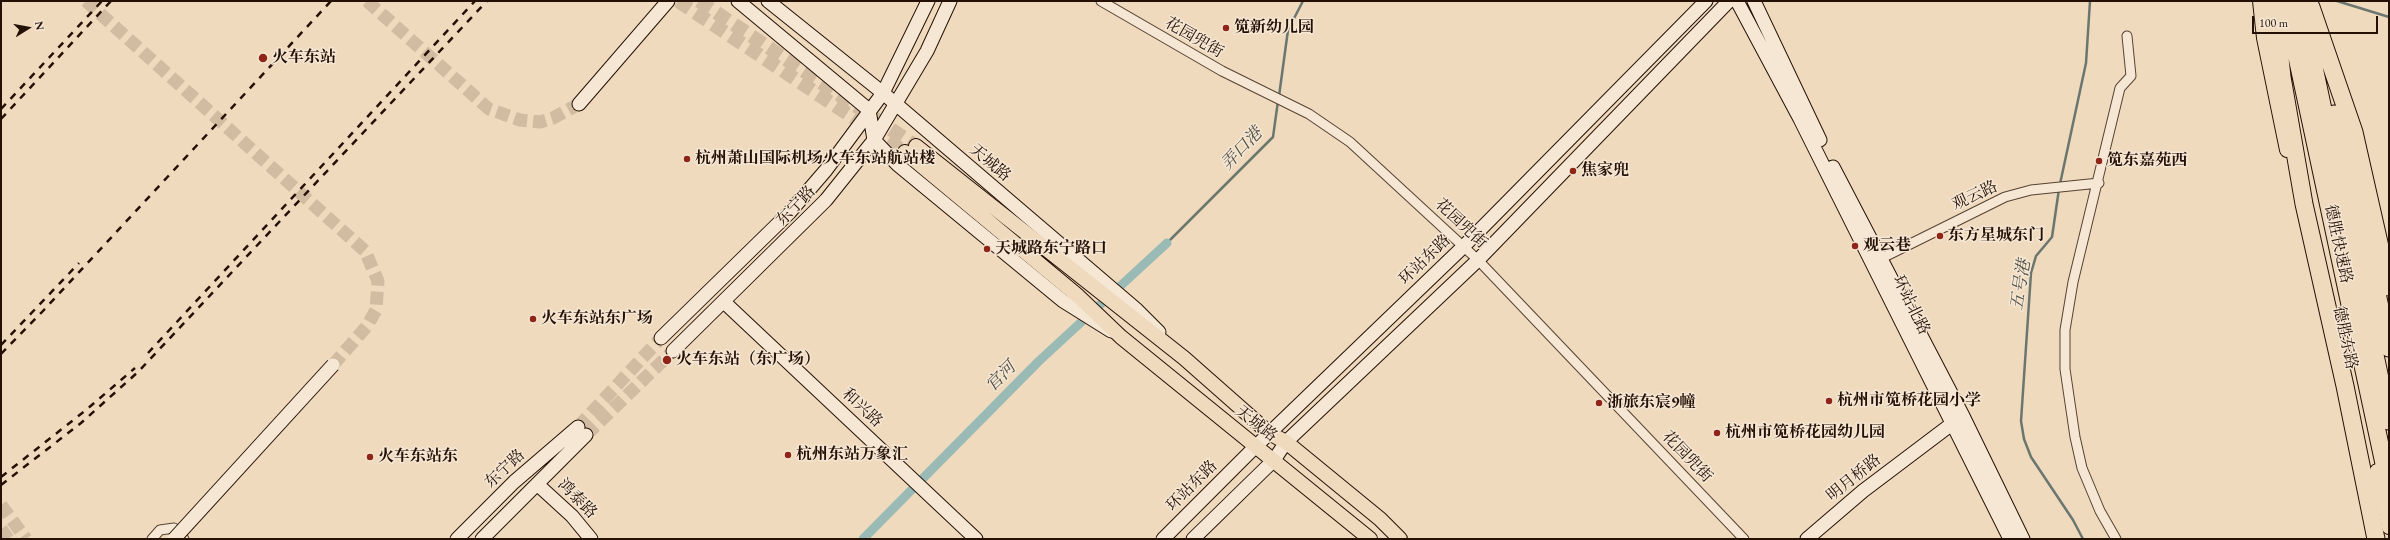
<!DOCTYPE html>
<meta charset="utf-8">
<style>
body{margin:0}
#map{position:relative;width:2390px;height:540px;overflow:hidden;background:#efdabd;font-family:"EB Garamond",serif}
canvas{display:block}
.frame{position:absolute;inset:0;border:2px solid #241005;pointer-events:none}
.north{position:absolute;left:8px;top:8px;width:40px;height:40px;-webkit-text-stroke:3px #f5e7d4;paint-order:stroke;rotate:79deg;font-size:11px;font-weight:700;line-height:16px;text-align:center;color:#241005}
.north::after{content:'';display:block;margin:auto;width:14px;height:18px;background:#241005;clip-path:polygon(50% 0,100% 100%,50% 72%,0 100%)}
.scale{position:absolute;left:2252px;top:16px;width:126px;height:18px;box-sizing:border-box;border:2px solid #241005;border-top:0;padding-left:5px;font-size:12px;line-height:14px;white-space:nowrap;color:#241005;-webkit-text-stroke:3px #f5e7d4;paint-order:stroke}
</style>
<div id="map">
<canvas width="2390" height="540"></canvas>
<div class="frame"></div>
<div class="north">N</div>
<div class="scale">100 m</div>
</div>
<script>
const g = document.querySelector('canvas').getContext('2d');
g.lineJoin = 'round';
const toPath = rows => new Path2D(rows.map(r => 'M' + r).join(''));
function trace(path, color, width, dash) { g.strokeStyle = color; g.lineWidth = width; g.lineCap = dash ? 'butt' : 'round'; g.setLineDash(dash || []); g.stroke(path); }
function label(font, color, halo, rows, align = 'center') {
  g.font = font + ' "EB Garamond","Noto Serif SC",serif'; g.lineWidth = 3; g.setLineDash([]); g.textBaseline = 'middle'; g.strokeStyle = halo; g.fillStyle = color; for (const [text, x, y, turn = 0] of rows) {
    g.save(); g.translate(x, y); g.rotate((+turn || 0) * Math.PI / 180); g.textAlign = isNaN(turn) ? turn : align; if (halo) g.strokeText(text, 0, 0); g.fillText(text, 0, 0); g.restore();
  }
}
trace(toPath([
 [2337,1,2389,17],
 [1279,96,1288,30,1303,1],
 [2060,184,2086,63,2090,1],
 [2059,189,2052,237,2036,256,2031,273,2021,421,2024,439,2031,457,2073,520,2083,539],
 [1167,243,1273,137,1278,101]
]), '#6b766f', 2.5);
trace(toPath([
 [863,539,1039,361,1167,243]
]), '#9abab6', 9);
trace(toPath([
 [86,1,365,251,378,281,376,310,367,326,333,365],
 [367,1,489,109,520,120,540,122,553,118,579,104],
 [578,427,661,338],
 [586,435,673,351],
 [1,505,26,539],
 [1,529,8,539]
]), '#d1bca1', 13, [13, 6]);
trace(toPath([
 [678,1,905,152],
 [699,1,916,146]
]), '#d1bca1', 14, [14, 7]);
const street = toPath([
 [1101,1,1222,71,1309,114,1350,142,1478,260,1744,539],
 [1876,261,2005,197,2031,190,2099,183],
 [152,539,160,530,174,528,184,539],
 [2116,539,2100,511,2082,468,2075,437,2065,369,2065,330,2073,282,2120,88,2131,76,2127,36]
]);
const secondary = toPath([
 [738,1,869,110,874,140,898,165,1063,301,1111,331],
 [768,1,883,93,1137,310,1159,332],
 [1737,1,1800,119,2010,539],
 [1754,1,1820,140],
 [579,104,668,1],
 [1833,167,1963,416,2023,539],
 [724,302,976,539],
 [661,338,789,213,826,170,883,93,928,1],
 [673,351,826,200,874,140,927,51,950,1],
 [537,484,572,516,591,539],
 [457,539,514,482,578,427],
 [482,539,586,435],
 [1163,539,1255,447,1463,247,1706,1],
 [1193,539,1274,460,1286,442,1478,260,1729,1],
 [1807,539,1863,491,1957,420]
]);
const primary = toPath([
 [2260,1,2264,38,2287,150],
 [916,146,1184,358,1269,433,1286,442,1380,519,1400,539],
 [905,152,1078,296,1121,337,1370,539],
 [2377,471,2389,527]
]);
const highway = toPath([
 [2274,1,2282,77,2304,204,2345,386,2376,539],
 [2285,1,2389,487],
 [2300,1,2389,421],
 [2311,7,2354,132,2389,287],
 [2334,114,2345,148,2389,348]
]);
trace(street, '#574233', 11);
trace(secondary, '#241005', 15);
trace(primary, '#241005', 16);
trace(highway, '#241005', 19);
trace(street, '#f5e7d4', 9);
trace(secondary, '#f5e7d4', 13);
trace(primary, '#efdabd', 14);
trace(highway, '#efdabd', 17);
trace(toPath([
 [1,109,102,1],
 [1,119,111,1],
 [1,345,79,263],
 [148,353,475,1],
 [1,354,42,312,331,1],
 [1,477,86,410,135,368],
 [1,485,81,423,138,372,487,1]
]), '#241005', 2.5, [7, 7]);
const secondaryBridge = toPath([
 [174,539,333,365]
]);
trace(secondaryBridge, '#241005', 15, []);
trace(secondaryBridge, '#f5e7d4', 13);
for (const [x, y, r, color] of [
 [1226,28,4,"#8f2418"],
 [263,58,5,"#8f2418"],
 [687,159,4,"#8f2418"],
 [2099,161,4,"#8f2418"],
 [1573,171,4,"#8f2418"],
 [1940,236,4,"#8f2418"],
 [1855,246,4,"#8f2418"],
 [987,249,4,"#8f2418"],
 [533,319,4,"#8f2418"],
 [667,360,5,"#8f2418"],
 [1829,401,4,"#8f2418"],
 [1599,403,4,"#8f2418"],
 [1717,433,4,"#8f2418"],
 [788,455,4,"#8f2418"],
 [370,457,4,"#8f2418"]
]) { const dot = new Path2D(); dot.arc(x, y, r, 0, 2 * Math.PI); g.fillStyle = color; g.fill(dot); trace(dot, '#f5e7d4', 1.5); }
label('bold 16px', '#241005', '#f5e7d4', [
 ["笕新幼儿园",1234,28],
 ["火车东站",272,58],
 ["杭州萧山国际机场火车东站航站楼",695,159],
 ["笕东嘉苑西",2107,161],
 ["焦家兜",1581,171],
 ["东方星城东门",1948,236],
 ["观云巷",1863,246],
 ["天城路东宁路口",995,249],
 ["火车东站东广场",541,319],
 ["火车东站（东广场）",676,360],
 ["杭州市笕桥花园小学",1837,401],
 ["浙旅东宸9幢",1607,403],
 ["杭州市笕桥花园幼儿园",1725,433],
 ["杭州东站万象汇",796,455],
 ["火车东站东",378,457]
], 'left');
label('16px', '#241005', '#f5e7d4', [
 ["花园兜街",1194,38,30],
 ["天城路",990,163,40],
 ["观云路",1975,196,-25],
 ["东宁路",796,206,-46],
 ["花园兜街",1461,224,43],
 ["德胜快速路",2338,244,78],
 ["环站东路",1425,260,-44],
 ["环站北路",1911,305,64],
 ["德胜东路",2345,338,78],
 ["和兴路",862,408,43],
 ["天城路",1256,424,38],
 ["花园兜街",1687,457,46],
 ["东宁路",505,469,-43],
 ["明月桥路",1854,478,-39],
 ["环站东路",1192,486,-45],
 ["鸿泰路",577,499,45]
]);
label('italic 17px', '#4d4c43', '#f5e7d4', [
 ["弄口港",1242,149,-47],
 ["五号港",2021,285,-81],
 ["官河",1001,377,-45]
]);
</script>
